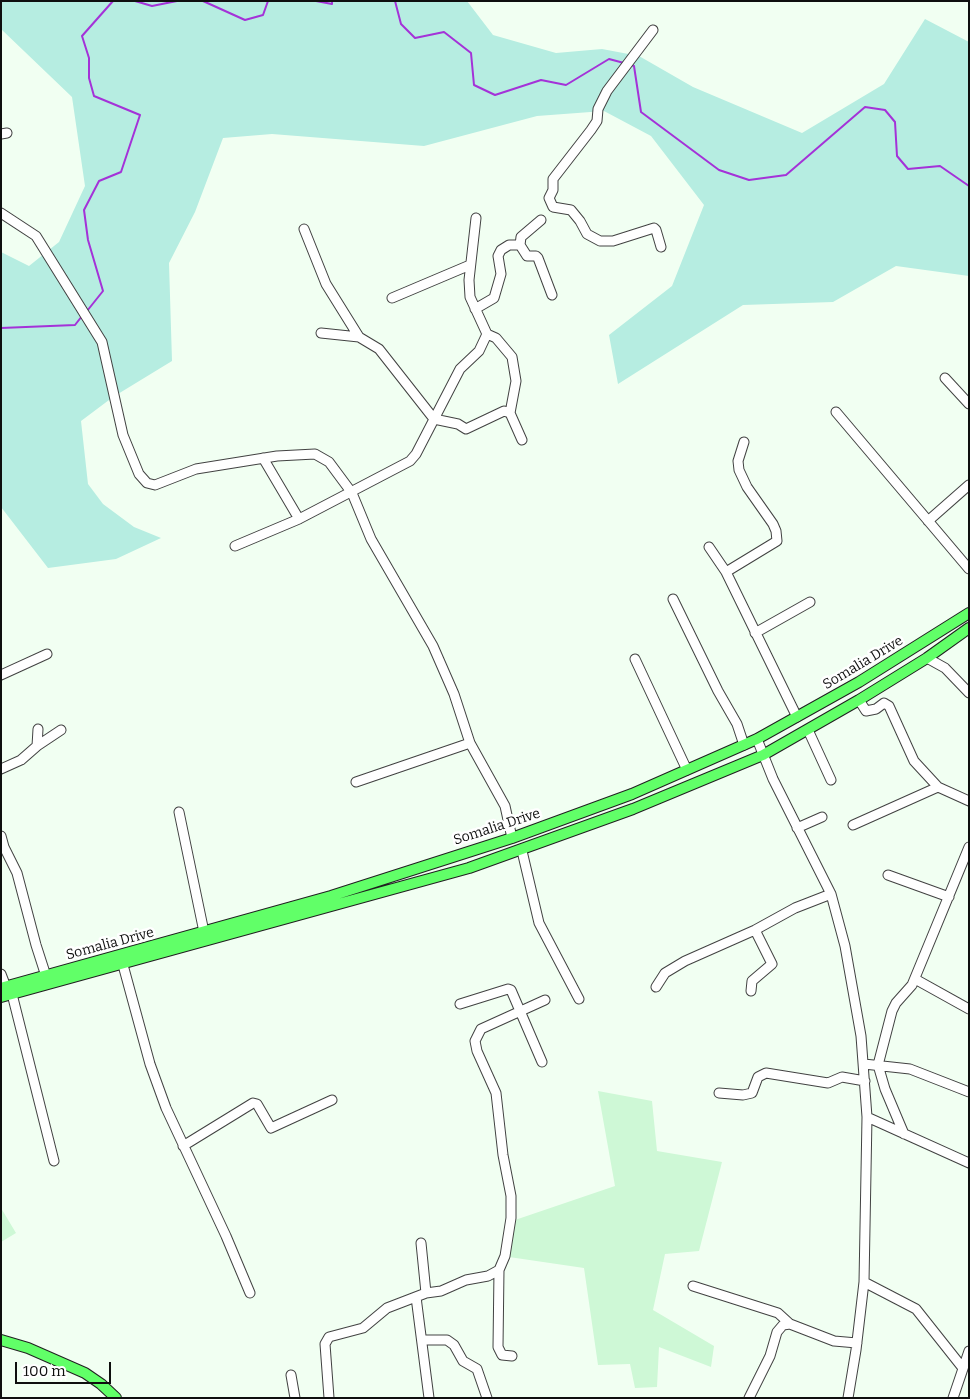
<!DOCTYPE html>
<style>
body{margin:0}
#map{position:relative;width:970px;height:1399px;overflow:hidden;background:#f1fff2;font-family:Bitter,serif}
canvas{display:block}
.frame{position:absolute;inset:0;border:2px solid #0f0f0f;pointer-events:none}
.scale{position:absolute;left:15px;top:1362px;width:96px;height:22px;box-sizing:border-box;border:2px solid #0f0f0f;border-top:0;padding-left:6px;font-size:15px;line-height:18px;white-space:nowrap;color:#0f0f0f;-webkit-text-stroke:4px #fff;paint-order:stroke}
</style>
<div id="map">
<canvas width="970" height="1399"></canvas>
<div class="frame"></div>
<div class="scale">100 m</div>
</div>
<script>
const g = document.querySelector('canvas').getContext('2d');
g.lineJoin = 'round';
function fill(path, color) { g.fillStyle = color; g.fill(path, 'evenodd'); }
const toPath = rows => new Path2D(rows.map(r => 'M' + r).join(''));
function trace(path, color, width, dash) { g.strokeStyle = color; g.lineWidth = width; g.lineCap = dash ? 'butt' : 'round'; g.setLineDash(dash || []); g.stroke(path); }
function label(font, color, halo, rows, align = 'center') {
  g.font = font + ' Bitter,serif'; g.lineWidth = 5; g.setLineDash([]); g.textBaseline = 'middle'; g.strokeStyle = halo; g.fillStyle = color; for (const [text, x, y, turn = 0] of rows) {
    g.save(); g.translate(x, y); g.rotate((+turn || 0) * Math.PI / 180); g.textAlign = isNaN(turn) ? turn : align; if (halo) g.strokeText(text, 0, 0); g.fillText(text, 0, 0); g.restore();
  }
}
fill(toPath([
 [598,1091,652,1101,657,1151,722,1162,699,1251,665,1254,653,1310,714,1346,711,1367,659,1347,657,1387,635,1388,630,1364,598,1365,584,1268,509,1257,515,1220,615,1186],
 [1,1208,16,1233,1,1242]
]), '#cef8d6');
fill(toPath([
 [1,1,467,1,493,35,556,53,602,49,639,56,693,87,802,133,884,84,925,19,969,42,969,276,896,266,833,302,743,305,618,384,609,335,672,286,704,205,651,136,604,111,537,116,424,146,272,134,223,138,195,212,169,263,172,361,113,397,81,421,88,484,103,504,134,527,161,538,116,559,48,568,1,507,1,252,29,266,59,242,85,186,72,97,1,29]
]), '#b6ede1');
trace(toPath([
 [135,1,152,6,177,1],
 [203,1,245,20,263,15,268,1],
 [316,1,332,4,332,1],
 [395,1,401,24,415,38,444,32,471,53,474,85,495,95,541,80,566,85,609,59,624,63],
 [631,65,634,66,641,112,719,170,749,180,786,175,865,107,885,110,895,122,897,156,908,169,940,166,969,186],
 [87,311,103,291,88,240,84,210,99,181,121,172,140,115,94,96,89,78,89,58,82,36,113,1],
 [1,328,75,325,82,316]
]), '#a432d8', 2);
const minor = toPath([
 [653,30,607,91,598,109,597,121,591,130,553,179,553,190,549,198,553,207,571,210,580,221,587,234,600,241,613,241,654,228,656,230,661,247],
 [1,134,7,133],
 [1,213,36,236,102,342,123,435,139,474,147,483,155,485,196,469,277,456,315,454,329,462,352,493,371,539,433,646,454,694,470,743,505,806,512,838],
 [476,218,469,280,470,297,487,334,496,338,512,357,516,381,510,413],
 [541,220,521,237,520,245,527,256,536,256,538,258,552,295],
 [304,229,326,284,359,337],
 [392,298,470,265],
 [475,309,494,298,501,274,498,256,501,250,509,245,520,245],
 [321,333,359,337,379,349,434,419,458,424,466,429,504,411,510,413,522,440],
 [945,378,969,404],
 [836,412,969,569],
 [263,458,299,519],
 [928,521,969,485],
 [235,546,299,519,410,461,416,454,460,369,479,351,487,334],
 [709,547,726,572,797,717],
 [726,572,777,541,776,531,773,524,747,487,739,470,738,461,744,442],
 [673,599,718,691,737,724,744,745],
 [755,633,810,602],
 [927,658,945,668,969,693],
 [635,659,687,770],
 [1,675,47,654],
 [859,700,866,711,876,709,884,703,889,706,914,761,938,787,969,801],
 [808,730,831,780],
 [757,739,773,779,831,894,845,946,861,1036,867,1117,864,1282,856,1350,848,1398],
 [37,746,38,729],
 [1,769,21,760,37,746,61,730],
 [356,782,470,743],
 [179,812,204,932],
 [853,825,938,787],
 [797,828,822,817],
 [1,836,4,847,17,873,36,945,46,976],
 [522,851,539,923,579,999],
 [888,875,949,897],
 [123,965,150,1064,166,1108,226,1236,250,1293],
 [1,974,6,987],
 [915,979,969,1009],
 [656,987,665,973,685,961,755,930,795,908,831,894],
 [751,991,752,981,772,964,755,930],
 [12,994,54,1161],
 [460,1004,508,989,511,990,542,1062],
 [864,1064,910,1069,969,1092],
 [719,1093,743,1095,752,1093,758,1077,766,1073,828,1083,842,1077,865,1081],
 [867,1117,969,1163],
 [904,1134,885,1089,878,1065,892,1011,896,1003,912,985,969,847],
 [183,1146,253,1103,257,1104,271,1128,332,1100],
 [421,1243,426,1293],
 [499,1270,498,1347,502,1355,512,1356],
 [864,1282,916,1309,962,1367],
 [693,1286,778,1313,790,1324],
 [416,1297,429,1398],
 [422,1340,447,1340,454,1345,463,1361,477,1369,487,1398],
 [291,1375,295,1398],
 [329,1398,325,1344,329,1337,363,1328,387,1308,426,1293,441,1291,466,1280,488,1276,499,1270,505,1256,511,1218,511,1196,503,1155,496,1093,477,1051,475,1041,481,1029,545,1000],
 [749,1398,770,1356,777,1332,783,1325,790,1324,834,1341,857,1343],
 [953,1398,969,1351]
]);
const major = toPath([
 [1,988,331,896,512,838,632,794,757,739,859,682,969,613],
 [1,997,469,868,633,809,763,755,859,700,927,658,969,628],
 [1,1340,28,1348,85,1373,101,1384,116,1398]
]);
trace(minor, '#424242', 11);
trace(major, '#202020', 12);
trace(minor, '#fff', 9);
trace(major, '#61ff68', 10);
label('14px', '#0f0f0f', '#fff', [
 ["Somalia Drive",863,663,-31],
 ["Somalia Drive",497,827,-18],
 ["Somalia Drive",110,944,-15]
]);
</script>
